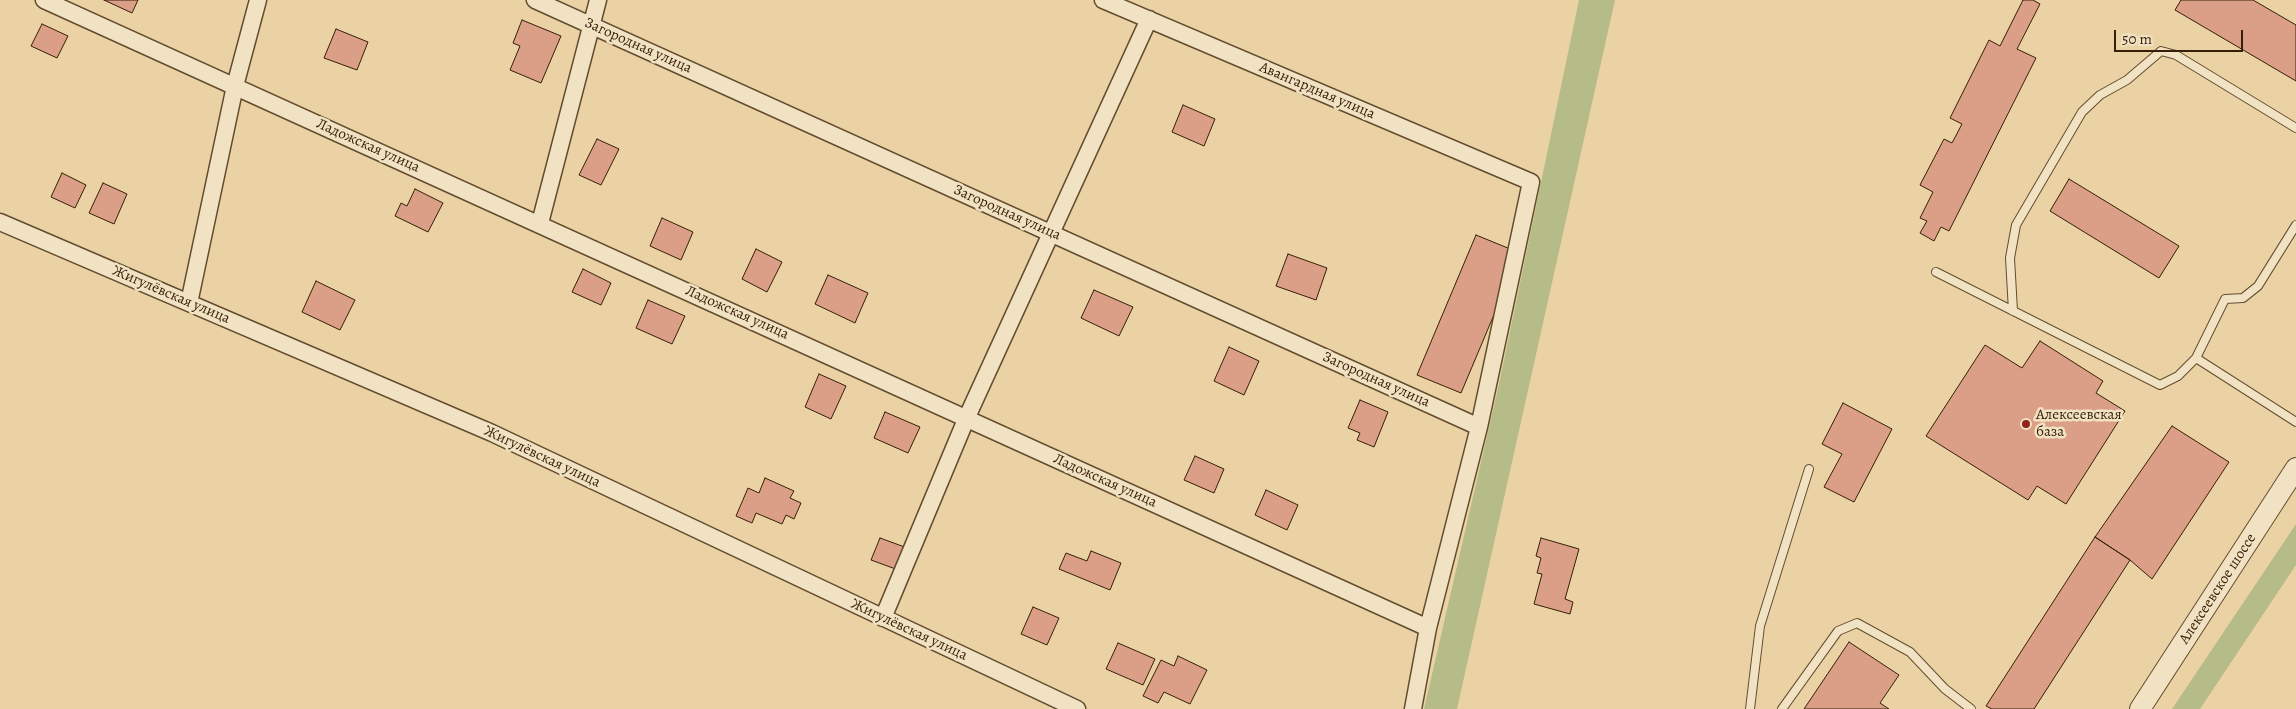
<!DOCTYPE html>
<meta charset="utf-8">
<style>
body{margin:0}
#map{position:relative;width:2296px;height:709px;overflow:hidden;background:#ebd2a4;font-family:Alegreya,serif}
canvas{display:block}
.scale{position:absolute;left:2114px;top:30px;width:129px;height:22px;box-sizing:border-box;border:2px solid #351f06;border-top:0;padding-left:6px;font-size:15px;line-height:18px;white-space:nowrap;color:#351f06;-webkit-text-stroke:4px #f2e2c4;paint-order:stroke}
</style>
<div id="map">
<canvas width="2296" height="709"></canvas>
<div class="scale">50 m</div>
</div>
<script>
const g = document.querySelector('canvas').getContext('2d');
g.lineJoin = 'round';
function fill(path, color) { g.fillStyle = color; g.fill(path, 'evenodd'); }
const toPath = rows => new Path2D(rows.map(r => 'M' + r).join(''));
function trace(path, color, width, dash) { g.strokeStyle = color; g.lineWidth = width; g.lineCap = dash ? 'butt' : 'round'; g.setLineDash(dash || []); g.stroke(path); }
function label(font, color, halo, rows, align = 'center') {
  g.font = font + ' Alegreya,serif'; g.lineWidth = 5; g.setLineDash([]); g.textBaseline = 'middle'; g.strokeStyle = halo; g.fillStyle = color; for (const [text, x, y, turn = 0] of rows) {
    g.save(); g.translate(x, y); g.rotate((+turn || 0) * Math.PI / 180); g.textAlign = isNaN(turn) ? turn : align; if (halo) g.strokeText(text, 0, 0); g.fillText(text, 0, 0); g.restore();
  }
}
fill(toPath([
 [1579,0,1615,0,1457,709,1424,709,1499,384],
 [2296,524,2296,565,2200,709,2172,709]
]), '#b6bc87');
const building = toPath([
 [104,0,138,0,132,13,104,0],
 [2023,0,2033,0,2040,4,2017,49,2036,58,1949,231,1941,227,1934,241,1920,233,1927,221,1920,218,1933,192,1920,185,1944,139,1952,143,1962,124,1950,118,1989,40,2000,46,2023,0],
 [2181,0,2253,0,2296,25,2296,81,2175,10,2181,0],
 [522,20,561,36,541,83,510,70,520,46,513,43,522,20],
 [42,24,68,36,57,58,31,46,42,24],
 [336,29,368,42,357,70,324,58,336,29],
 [1183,105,1215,119,1204,146,1172,132,1183,105],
 [597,139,619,149,601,185,579,175,597,139],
 [62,173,86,185,75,208,51,197,62,173],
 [2069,179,2179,246,2159,278,2050,211,2069,179],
 [103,183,127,194,114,224,89,213,103,183],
 [415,189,443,203,428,232,395,216,401,203,407,206,415,189],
 [662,218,693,232,681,260,650,246,662,218],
 [1476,235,1520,253,1461,393,1417,375,1476,235],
 [756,249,782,262,767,292,742,279,756,249],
 [1288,254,1327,268,1316,300,1276,286,1288,254],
 [583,269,611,283,601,305,572,292,583,269],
 [828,275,868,293,855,323,815,304,828,275],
 [316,281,355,300,340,330,302,312,316,281],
 [1094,290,1133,307,1119,336,1081,318,1094,290],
 [648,300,685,316,672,344,636,328,648,300],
 [2040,341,2103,381,2096,393,2125,411,2066,504,2037,486,2028,500,1926,436,1985,345,2022,368,2040,341],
 [1229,347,1259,361,1244,395,1214,381,1229,347],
 [819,374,846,386,831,419,805,407,819,374],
 [1360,400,1388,412,1374,447,1357,440,1360,433,1348,428,1360,400],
 [1843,403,1892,429,1854,502,1824,487,1842,454,1822,444,1843,403],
 [885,412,920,427,908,453,874,438,885,412],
 [2172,426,2229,462,2152,579,2130,560,2095,537,2172,426],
 [1195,456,1224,469,1214,493,1184,480,1195,456],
 [765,478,794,491,790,498,801,503,794,519,786,515,782,524,756,513,752,523,736,516,748,488,759,493,765,478],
 [1266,490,1298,505,1287,530,1255,515,1266,490],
 [2095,537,2130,560,2034,709,1992,709,1986,706,2095,537],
 [880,538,910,549,901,571,871,560,880,538],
 [1541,538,1579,549,1565,599,1573,602,1570,614,1534,604,1542,574,1537,573,1541,558,1536,556,1541,538],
 [1091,551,1121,563,1110,590,1059,569,1066,553,1087,561,1091,551],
 [1033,607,1059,618,1047,645,1021,634,1033,607],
 [1849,642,1899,675,1880,703,1889,709,1804,709,1849,642],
 [1118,643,1155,659,1143,685,1106,669,1118,643],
 [1178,656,1207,670,1190,704,1164,692,1158,703,1143,696,1161,660,1174,666,1178,656]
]);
fill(building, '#db9f88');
trace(building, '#351f06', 1);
const service = toPath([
 [1936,272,2160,385,2178,376,2196,358,2296,422],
 [2013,311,2010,258,2016,225,2082,112,2100,95,2127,80,2161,51,2176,55,2296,128],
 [2196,358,2225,299,2243,298,2258,286,2296,225],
 [1750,709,1760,626,1809,469],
 [1782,709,1838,631,1857,623,1910,652,1945,689,1971,709]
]);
const minor = toPath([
 [44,0,1428,628],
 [535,0,1479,427],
 [1103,0,1531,182,1479,427,1428,628,1413,709],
 [0,222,492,433,1077,709],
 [540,223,598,0],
 [189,303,235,86,258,0],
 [883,618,967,417,1149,19]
]);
const tertiary = toPath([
 [2140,709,2296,468]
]);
trace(service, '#624c2e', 10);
trace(minor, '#624c2e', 19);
trace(tertiary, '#624c2e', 22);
trace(service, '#f2e2c4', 8);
trace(minor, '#f2e2c4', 16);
trace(tertiary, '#f2e2c4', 20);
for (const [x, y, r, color] of [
 [2026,424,5,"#8f2418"]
]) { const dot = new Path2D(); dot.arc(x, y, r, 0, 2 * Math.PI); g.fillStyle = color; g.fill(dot); trace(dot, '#f2e2c4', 2); }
label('15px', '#351f06', '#f2e2c4', [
 ["Загородная улица",638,46,24],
 ["Авангардная улица",1317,91,23],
 ["Ладожская улица",368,146,24],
 ["Загородная улица",1007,213,24],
 ["Жигулёвская улица",171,295,23],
 ["Ладожская улица",737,313,24],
 ["Загородная улица",1376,380,24],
 ["Жигулёвская улица",542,457,25],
 ["Ладожская улица",1105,481,24],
 ["Алексеевское шоссе",2218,589,-57],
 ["Жигулёвская улица",909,630,25]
]);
label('15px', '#351f06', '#f2e2c4', [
 ["Алексеевская",2036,415],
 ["база",2036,432]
], 'left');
</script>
